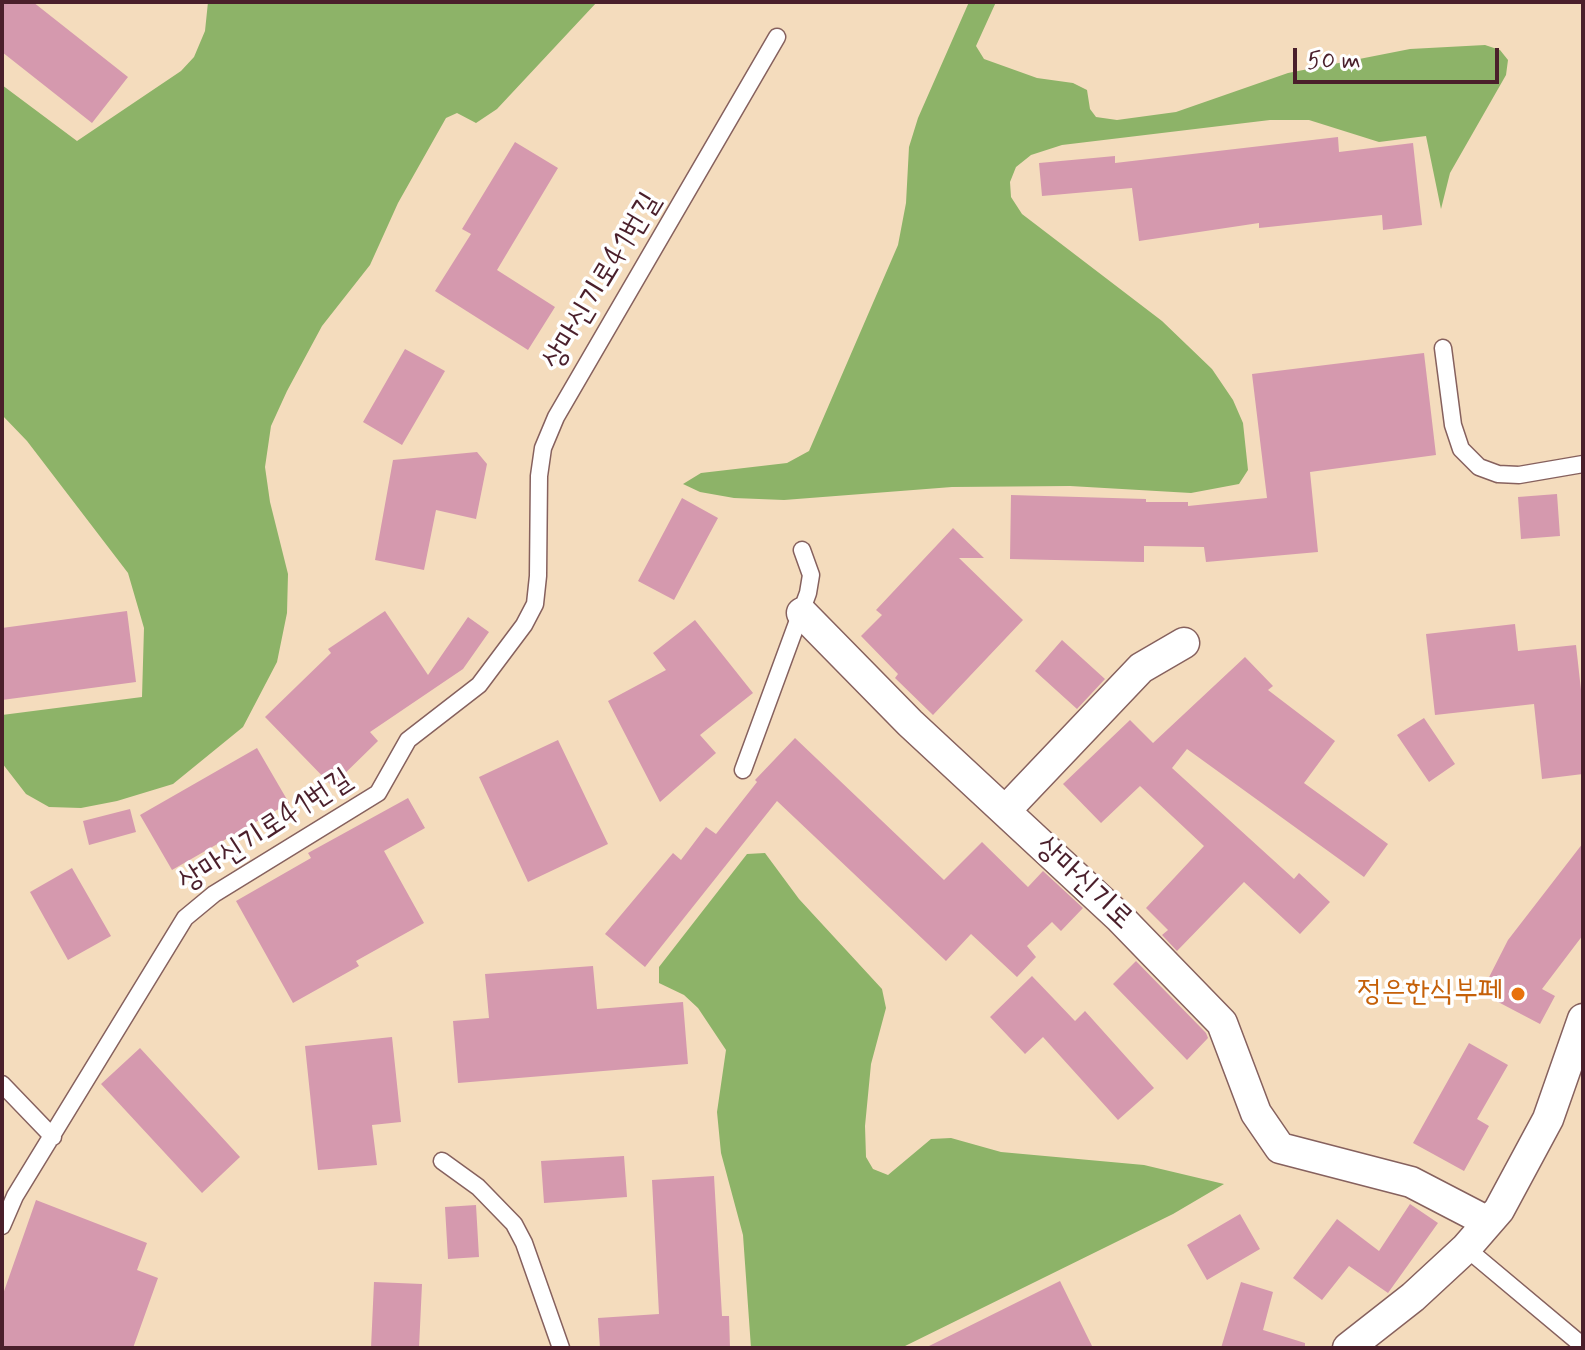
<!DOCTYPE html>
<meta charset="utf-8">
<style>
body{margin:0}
#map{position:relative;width:1585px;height:1350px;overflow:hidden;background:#f4dcbd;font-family:Mynerve,sans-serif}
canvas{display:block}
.frame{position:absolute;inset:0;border:4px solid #4a1f2b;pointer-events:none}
.scale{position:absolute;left:1293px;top:48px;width:206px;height:36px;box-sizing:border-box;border:4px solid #4a1f2b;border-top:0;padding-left:10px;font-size:24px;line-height:28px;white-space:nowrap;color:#4a1f2b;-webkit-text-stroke:6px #fff;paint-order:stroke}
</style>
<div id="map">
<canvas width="1585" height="1350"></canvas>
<div class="frame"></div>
<div class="scale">50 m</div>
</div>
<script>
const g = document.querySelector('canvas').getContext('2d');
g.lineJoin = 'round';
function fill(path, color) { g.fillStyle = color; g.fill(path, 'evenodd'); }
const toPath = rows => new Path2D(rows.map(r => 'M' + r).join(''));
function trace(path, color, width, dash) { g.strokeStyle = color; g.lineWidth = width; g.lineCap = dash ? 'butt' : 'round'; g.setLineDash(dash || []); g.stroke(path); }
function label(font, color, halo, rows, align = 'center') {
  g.font = font + ' Mynerve,"Poor Story",sans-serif'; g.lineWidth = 7; g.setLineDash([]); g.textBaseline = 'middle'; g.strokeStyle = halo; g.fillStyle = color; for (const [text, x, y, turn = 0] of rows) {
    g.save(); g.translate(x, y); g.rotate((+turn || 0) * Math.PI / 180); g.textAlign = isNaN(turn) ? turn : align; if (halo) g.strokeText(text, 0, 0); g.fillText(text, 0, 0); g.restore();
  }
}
fill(toPath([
 [208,2,597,2,497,109,476,123,457,113,446,118,398,203,370,265,322,326,287,391,271,426,265,467,270,502,288,574,287,613,277,662,243,727,173,784,117,801,81,808,49,807,26,794,2,763,2,715,142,697,144,628,128,573,27,441,2,415,2,85,77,141,181,71,194,57,205,31],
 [969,2,996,2,976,46,984,59,1037,78,1073,83,1087,90,1090,109,1096,117,1117,120,1176,112,1288,73,1410,49,1485,45,1500,50,1508,60,1506,75,1450,173,1441,209,1426,136,1379,142,1309,120,1270,120,1062,145,1031,155,1016,167,1010,182,1011,197,1022,214,1162,321,1212,369,1233,400,1243,423,1248,470,1239,484,1191,493,1070,486,952,487,784,500,734,498,700,492,683,484,701,473,787,463,809,451,898,245,906,203,909,147,918,118],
 [765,853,799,899,882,989,886,1008,871,1064,865,1126,866,1157,873,1169,888,1175,931,1139,951,1138,1001,1152,1144,1165,1224,1184,1173,1214,901,1348,751,1348,743,1235,721,1153,717,1112,726,1050,698,1008,684,995,659,983,659,967,747,854]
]), '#8db368');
fill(toPath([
 [2,2,33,2,128,77,92,123,2,52],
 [1338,137,1339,152,1413,143,1422,225,1383,230,1382,215,1259,228,1259,223,1139,241,1132,188,1042,196,1039,163,1115,156,1115,163],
 [515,142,558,168,497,270,555,307,528,350,435,291,471,234,462,229],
 [405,349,445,371,402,445,363,422],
 [1424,353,1436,455,1310,472,1318,552,1206,562,1204,547,1144,546,1144,562,1010,559,1011,495,1146,499,1146,502,1188,502,1188,506,1267,498,1252,374],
 [477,452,487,464,476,519,436,510,424,570,375,560,393,460],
 [1557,494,1560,536,1521,539,1518,497],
 [682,498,718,518,674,600,638,581],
 [953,528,984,558,959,558,1023,620,933,715,895,678,898,674,861,636,882,615,876,610],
 [127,611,136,682,2,700,2,628],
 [385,611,428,675,468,617,489,632,463,669,370,732,378,741,332,786,265,717,331,653,328,649],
 [695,620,753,693,700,735,716,753,660,802,608,701,666,670,653,653],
 [1515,624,1518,651,1576,645,1583,708,1583,774,1542,779,1534,704,1435,715,1426,634],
 [1062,640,1105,679,1077,709,1035,671],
 [1245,657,1273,686,1268,690,1335,741,1304,783,1388,844,1364,877,1187,749,1172,768,1294,879,1299,873,1330,902,1300,934,1244,882,1177,951,1162,935,1168,930,1146,908,1204,846,1140,786,1101,823,1063,784,1130,720,1153,743],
 [1424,718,1455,764,1429,782,1397,735],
 [795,738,944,880,982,842,1028,887,1043,871,1083,908,1061,931,1052,922,1027,946,1036,957,1017,977,971,934,946,961,777,801,645,967,605,934,673,853,681,860,706,827,716,834,757,782,755,780],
 [558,740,608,844,528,882,479,777],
 [257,748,289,803,172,870,140,815],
 [408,798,425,828,384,851,424,923,356,961,359,966,293,1003,236,901,311,858,308,853],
 [130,809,136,832,89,845,83,821],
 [1583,843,1583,935,1542,989,1555,996,1540,1024,1481,993,1508,940],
 [72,868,111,936,68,960,30,892],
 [1136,961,1206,1033,1208,1038,1187,1060,1113,984],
 [593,966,597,1009,683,1002,688,1064,458,1083,453,1021,489,1018,485,974],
 [1032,976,1075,1021,1085,1011,1154,1088,1118,1120,1043,1037,1025,1054,990,1017],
 [392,1037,401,1122,372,1125,377,1165,318,1170,305,1046],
 [1469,1043,1508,1065,1477,1119,1489,1126,1464,1171,1413,1143],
 [140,1048,240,1157,202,1193,101,1084],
 [624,1156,627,1197,544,1203,541,1161],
 [714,1176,722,1316,729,1316,730,1348,600,1348,598,1318,659,1314,652,1180],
 [36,1200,147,1243,137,1270,158,1278,133,1348,2,1348,2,1297],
 [1410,1204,1438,1223,1388,1293,1349,1266,1322,1300,1293,1278,1337,1219,1379,1251],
 [476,1205,479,1257,448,1259,445,1207],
 [1240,1214,1260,1249,1207,1280,1187,1245],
 [1060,1281,1093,1348,925,1348],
 [374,1282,422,1284,419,1348,371,1348],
 [1241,1282,1273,1292,1263,1330,1305,1343,1305,1348,1221,1348]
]), '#d599ae');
const lane = toPath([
 [1443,348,1453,425,1461,449,1479,467,1498,474,1519,475,1583,464],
 [743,770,808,593,811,575,802,550],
 [2,1084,53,1137],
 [442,1161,478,1187,514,1224,524,1243,561,1348],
 [2,1226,15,1196,185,918,214,894,378,793,408,740,479,685,524,625,535,604,538,576,539,476,543,448,556,417,777,37],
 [1466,1248,1583,1346]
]);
const street = toPath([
 [802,613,910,723,1120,918,1222,1023,1256,1113,1280,1148,1411,1182,1488,1222],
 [1005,811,1141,668,1184,643],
 [1348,1348,1413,1297,1466,1248,1499,1210,1548,1119,1583,1019]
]);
trace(lane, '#86615e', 19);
trace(street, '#86615e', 33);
trace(lane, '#fff', 16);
trace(street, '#fff', 30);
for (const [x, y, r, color] of [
 [1518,994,8,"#e8710a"]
]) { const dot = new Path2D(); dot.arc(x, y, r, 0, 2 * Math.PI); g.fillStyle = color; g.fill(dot); trace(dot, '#fff', 3); }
label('30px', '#4a1f2b', '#fff', [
 ["상마신기로41번길",603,282,-59],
 ["상마신기로41번길",266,832,-33],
 ["상마신기로",1083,884,43]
]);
label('30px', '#c56008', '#fff', [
 ["정은한식부페",1502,994]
], 'right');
</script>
